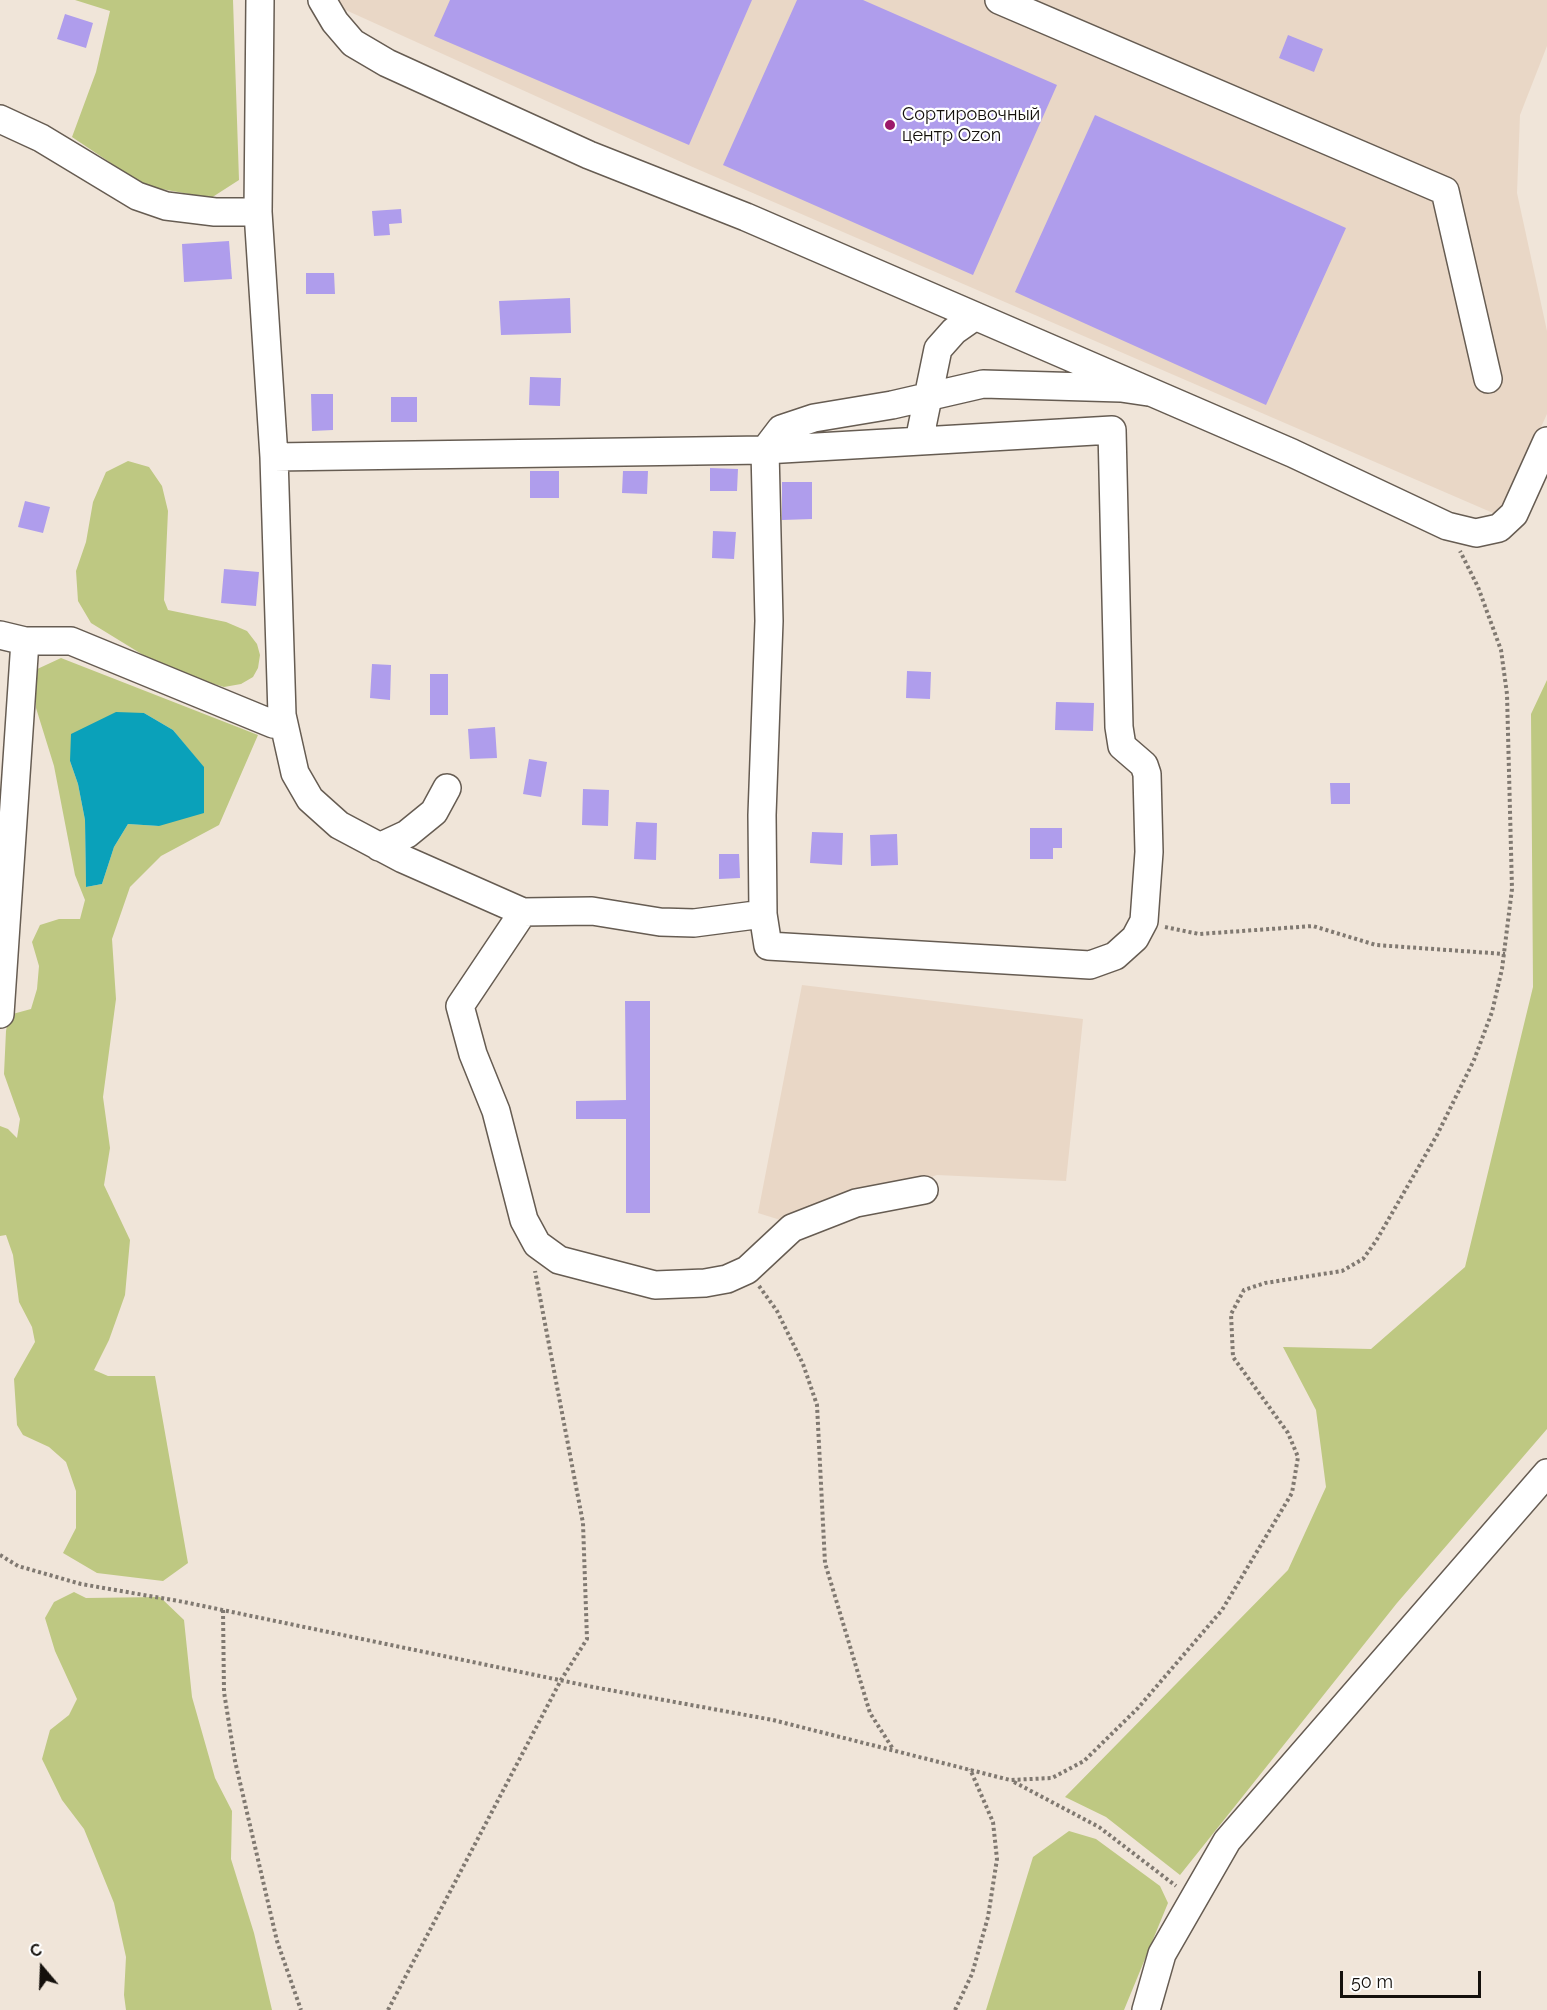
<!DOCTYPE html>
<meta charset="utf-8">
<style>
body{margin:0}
#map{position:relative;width:1547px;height:2010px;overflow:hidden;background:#f0e5d9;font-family:Raleway,sans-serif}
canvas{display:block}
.north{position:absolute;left:12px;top:1938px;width:60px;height:60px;-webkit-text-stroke:4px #fff;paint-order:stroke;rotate:341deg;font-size:16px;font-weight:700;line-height:24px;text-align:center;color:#14100c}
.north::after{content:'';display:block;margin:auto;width:21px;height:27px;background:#14100c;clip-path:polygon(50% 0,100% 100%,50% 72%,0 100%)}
.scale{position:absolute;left:1340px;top:1971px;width:141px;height:27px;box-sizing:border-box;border:3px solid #14100c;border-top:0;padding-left:8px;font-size:18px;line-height:21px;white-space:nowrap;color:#14100c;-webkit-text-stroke:4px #fff;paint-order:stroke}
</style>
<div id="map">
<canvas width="1547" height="2010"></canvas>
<div class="north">С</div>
<div class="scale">50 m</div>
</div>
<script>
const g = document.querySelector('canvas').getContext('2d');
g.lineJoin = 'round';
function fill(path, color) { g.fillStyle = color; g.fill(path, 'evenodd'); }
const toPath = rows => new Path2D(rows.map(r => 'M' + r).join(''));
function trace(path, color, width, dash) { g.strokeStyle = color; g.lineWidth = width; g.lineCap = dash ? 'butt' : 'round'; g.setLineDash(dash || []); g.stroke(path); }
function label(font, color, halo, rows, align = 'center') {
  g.font = font + ' Raleway,sans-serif'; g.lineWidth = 4.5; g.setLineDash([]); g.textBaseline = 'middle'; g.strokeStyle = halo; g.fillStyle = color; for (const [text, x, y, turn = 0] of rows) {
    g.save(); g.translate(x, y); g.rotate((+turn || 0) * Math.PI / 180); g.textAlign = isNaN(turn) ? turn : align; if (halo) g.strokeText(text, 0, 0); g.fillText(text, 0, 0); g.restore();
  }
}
fill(toPath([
 [339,0,1547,0,1547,46,1520,115,1517,193,1547,331,1547,414,1500,516,688,165,339,7],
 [802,985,1083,1019,1066,1181,937,1175,790,1223,758,1213]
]), '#e9d7c6');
fill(toPath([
 [75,0,233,0,239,180,211,198,145,186,72,137,96,72,110,11],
 [128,461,149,467,162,486,168,511,164,600,168,610,226,622,247,631,257,644,260,655,258,668,253,677,241,684,224,687,201,680,148,658,91,623,78,601,76,571,86,542,93,502,106,472],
 [61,658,258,735,219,825,161,856,130,887,112,939,116,999,103,1097,110,1148,104,1185,130,1240,125,1295,109,1340,94,1370,108,1376,155,1376,188,1563,163,1581,97,1573,63,1553,76,1528,76,1491,66,1462,49,1447,23,1435,17,1425,14,1379,35,1342,32,1327,19,1302,13,1255,6,1235,0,1236,0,1126,8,1129,17,1138,20,1119,4,1074,6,1031,9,1015,31,1009,37,989,39,966,32,942,40,925,59,919,80,919,85,900,75,875,54,766,36,708,33,671],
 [144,713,173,730,204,768,159,826,128,824,114,847,102,884,86,887,85,820,78,784,70,761],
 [1547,680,1547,1429,1397,1603,1180,1875,1106,1817,1065,1797,1288,1570,1326,1487,1316,1410,1283,1347,1371,1349,1465,1267,1533,987,1531,714],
 [74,1592,86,1598,160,1597,184,1620,192,1697,215,1778,232,1811,231,1859,254,1933,272,2010,126,2010,124,1995,126,1957,114,1903,84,1829,62,1800,42,1759,50,1730,69,1715,77,1699,55,1651,45,1618,54,1602],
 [1069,1831,1096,1839,1160,1886,1168,1903,1124,2010,986,2010,1033,1857]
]), '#bec882');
fill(toPath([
 [116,712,144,713,173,730,204,767,204,813,159,826,128,824,114,847,102,884,86,887,85,820,78,784,70,761,71,734]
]), '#0aa1ba');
fill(toPath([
 [450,0,752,0,689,145,434,36],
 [797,0,863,0,1057,85,973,275,723,165],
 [65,14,93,23,86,48,57,39],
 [1288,35,1323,49,1314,72,1279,58],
 [1095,115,1346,228,1266,405,1015,292],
 [401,209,402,223,389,224,390,235,374,236,372,211],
 [229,241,232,279,184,282,182,244],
 [306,273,334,273,335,294,306,294],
 [570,298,571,333,501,335,499,301],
 [530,377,561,378,560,406,529,405],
 [311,394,333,394,333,430,312,431],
 [391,397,417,397,417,422,391,422],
 [710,468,738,469,737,491,710,491],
 [530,471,559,471,559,498,530,498],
 [623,471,648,471,647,494,622,493],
 [782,482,812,482,812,519,782,520],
 [25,501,50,507,43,533,18,527],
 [713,531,736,532,734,559,712,558],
 [224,569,259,572,256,606,221,603],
 [372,664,391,665,390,700,370,698],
 [907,671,931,672,930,699,906,698],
 [430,674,448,674,448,715,430,715],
 [1056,702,1094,703,1093,731,1055,730],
 [495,727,497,758,470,759,468,729],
 [529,759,547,762,541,797,523,794],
 [1330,783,1350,783,1350,804,1331,804],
 [583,789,609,790,608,826,582,825],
 [636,822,657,823,656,860,634,859],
 [1030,828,1062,828,1062,848,1053,848,1053,859,1030,859],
 [812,832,843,833,842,865,810,863],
 [897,834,898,865,871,866,870,835],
 [719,854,739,854,740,878,719,879],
 [625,1001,650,1001,650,1213,626,1213,626,1119,576,1119,576,1101,626,1100]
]), '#af9dec');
const minor = toPath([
 [322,0,335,22,353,43,387,63,589,155,746,217,1292,453,1447,526,1476,533,1499,528,1514,514,1547,441],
 [999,0,1445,191,1488,379],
 [0,119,41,138,137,196,166,206,215,212,258,212],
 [919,441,938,349,954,331,974,317],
 [274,457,765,450,1112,430,1119,727,1122,746,1144,765,1147,774,1149,852,1144,921,1135,938,1115,956,1090,965,768,946,763,914,762,815,769,621,765,450,781,429,814,418,892,405,983,384,1121,388,1148,392],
 [0,635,25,641,71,641,273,724,282,715,274,457,258,212,260,0],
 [282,715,295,773,310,799,339,825,403,859,523,912,460,1006,473,1054,496,1111,524,1220,537,1244,559,1260,655,1285,705,1283,727,1279,747,1270,792,1228,856,1203,924,1190],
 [379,847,407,834,434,812,447,788],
 [523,912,592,911,660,922,694,923,763,914],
 [0,1014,25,641],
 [1146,2010,1162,1954,1227,1841,1547,1473]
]);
trace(minor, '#665c52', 30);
trace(toPath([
 [1165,927,1199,934,1313,926,1376,945,1505,954],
 [759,1286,777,1311,803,1364,817,1405,825,1563,870,1713,893,1749],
 [0,1555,18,1566,81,1584,184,1602,593,1687,773,1720,1010,1780,1052,1778,1084,1761,1138,1708,1222,1610,1292,1493,1298,1457,1288,1433,1233,1357,1231,1314,1244,1290,1265,1283,1342,1271,1363,1259,1376,1241,1437,1135,1474,1060,1492,1012,1502,969,1512,889,1507,694,1501,650,1478,587,1460,551],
 [223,1610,224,1692,235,1761,277,1941,301,2010],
 [1014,1782,1099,1827,1176,1886],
 [388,2010,561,1680,587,1639,583,1523,535,1271],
 [955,2010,972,1974,988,1917,997,1859,993,1822,970,1769]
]), '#807971', 4, [3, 3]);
trace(minor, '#fff', 27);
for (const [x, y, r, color] of [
 [890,125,6,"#9c186a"]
]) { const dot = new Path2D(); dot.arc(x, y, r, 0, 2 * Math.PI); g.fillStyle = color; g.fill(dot); trace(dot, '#fff', 2); }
label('18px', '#14100c', '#fff', [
 ["Сортировочный",902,115],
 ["центр Ozon",902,136]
], 'left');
</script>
